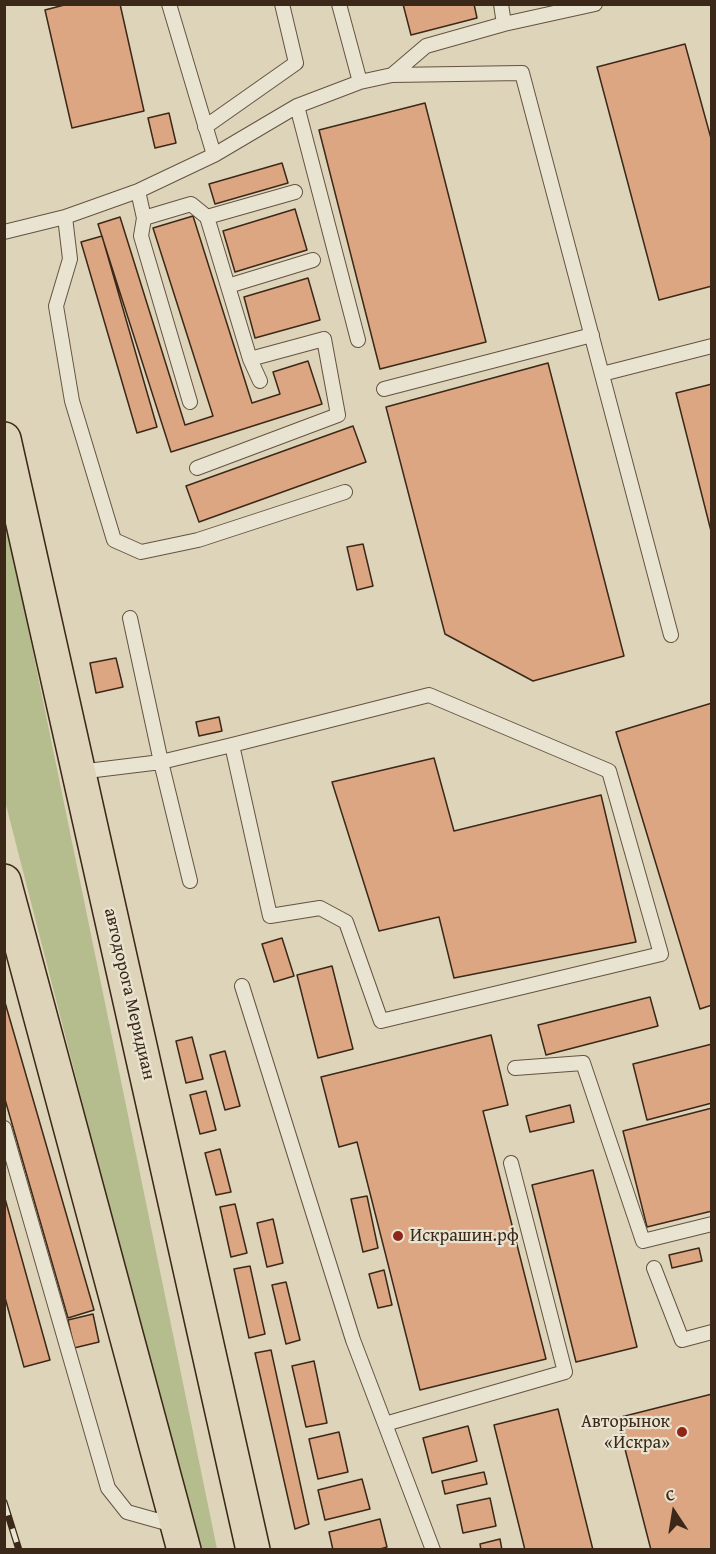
<!DOCTYPE html>
<meta charset="utf-8">
<style>
body{margin:0}
#map{position:relative;width:716px;height:1554px;overflow:hidden;background:#ddd4ba;font-family:"Gentium Book Plus",serif}
canvas{display:block}
.frame{position:absolute;inset:0;border:6px solid #3b2818;pointer-events:none}
.north{position:absolute;left:644px;top:1482px;width:60px;height:60px;-webkit-text-stroke:4px #e9e3d2;paint-order:stroke;rotate:348deg;font-size:16px;font-weight:700;line-height:24px;text-align:center;color:#3b2818}
.north::after{content:'';display:block;margin:auto;width:21px;height:27px;background:#3b2818;clip-path:polygon(50% 0,100% 100%,50% 72%,0 100%)}
</style>
<div id="map">
<canvas width="716" height="1554"></canvas>
<div class="frame"></div>
<div class="north">С</div>
</div>
<script>
const g = document.querySelector('canvas').getContext('2d');
g.lineJoin = 'round';
function fill(path, color) { g.fillStyle = color; g.fill(path, 'evenodd'); }
const toPath = rows => new Path2D(rows.map(r => 'M' + r).join(''));
function trace(path, color, width, dash) { g.strokeStyle = color; g.lineWidth = width; g.lineCap = dash ? 'butt' : 'round'; g.setLineDash(dash || []); g.stroke(path); }
function label(font, color, halo, rows, align = 'center') {
  g.font = font + ' "Gentium Book Plus",serif'; g.lineWidth = 4.5; g.setLineDash([]); g.textBaseline = 'middle'; g.strokeStyle = halo; g.fillStyle = color; for (const [text, x, y, turn = 0] of rows) {
    g.save(); g.translate(x, y); g.rotate((+turn || 0) * Math.PI / 180); g.textAlign = isNaN(turn) ? turn : align; if (halo) g.strokeText(text, 0, 0); g.fillText(text, 0, 0); g.restore();
  }
}
fill(toPath([
 [4,523,9,535,217,1549,197,1549,5,801]
]), '#b5bc8d');
const building = toPath([
 [68,4,120,4,144,111,72,128,45,10,68,4],
 [403,4,474,4,477,18,411,35,403,4],
 [685,44,712,142,712,286,659,300,597,67,685,44],
 [425,103,486,342,380,369,319,130,425,103],
 [169,113,176,143,155,148,148,118,169,113],
 [282,163,288,183,215,204,209,184,282,163],
 [295,209,307,250,235,272,223,231,295,209],
 [193,216,252,403,280,394,273,372,308,361,322,404,171,452,98,224,120,217,185,425,213,416,153,228,193,216],
 [102,236,157,427,137,433,81,242,102,236],
 [308,278,320,320,255,338,244,297,308,278],
 [548,363,624,656,533,681,445,634,386,407,548,363],
 [712,384,712,535,676,393,712,384],
 [353,426,366,462,199,522,186,486,353,426],
 [363,544,373,586,357,590,347,547,363,544],
 [116,658,123,687,96,693,90,663,116,658],
 [712,703,712,1005,700,1009,616,732,712,703],
 [219,717,222,731,199,736,196,722,219,717],
 [434,758,454,831,601,795,636,942,454,978,439,917,379,931,332,782,434,758],
 [282,938,294,976,274,982,262,944,282,938],
 [332,966,353,1049,318,1058,297,975,332,966],
 [650,997,658,1026,546,1055,538,1025,650,997],
 [4,999,94,1310,68,1318,4,1096,4,999],
 [491,1035,508,1105,483,1111,546,1359,420,1390,357,1142,339,1147,321,1077,491,1035],
 [192,1037,203,1079,186,1083,176,1041,192,1037],
 [712,1044,712,1103,647,1120,633,1064,712,1044],
 [225,1051,240,1106,225,1110,210,1055,225,1051],
 [206,1091,216,1130,200,1134,190,1095,206,1091],
 [570,1105,574,1122,530,1132,526,1116,570,1105],
 [712,1108,712,1211,647,1227,623,1131,712,1108],
 [220,1149,231,1192,216,1195,205,1153,220,1149],
 [593,1170,637,1347,576,1362,532,1185,593,1170],
 [4,1195,50,1360,24,1367,4,1294,4,1195],
 [367,1196,378,1248,363,1252,351,1199,367,1196],
 [235,1204,247,1253,231,1257,220,1207,235,1204],
 [273,1219,283,1263,267,1267,257,1223,273,1219],
 [699,1248,702,1261,672,1268,669,1255,699,1248],
 [250,1266,265,1334,249,1338,234,1269,250,1266],
 [384,1270,392,1305,378,1308,369,1274,384,1270],
 [286,1282,300,1340,286,1344,272,1285,286,1282],
 [93,1314,99,1342,74,1348,68,1320,93,1314],
 [271,1350,309,1524,295,1529,255,1353,271,1350],
 [314,1361,327,1423,306,1427,292,1366,314,1361],
 [712,1394,712,1550,651,1550,617,1418,712,1394],
 [558,1409,593,1550,525,1550,494,1425,558,1409],
 [468,1426,477,1461,432,1473,423,1438,468,1426],
 [339,1432,348,1472,318,1479,309,1439,339,1432],
 [484,1472,487,1484,445,1494,442,1481,484,1472],
 [362,1479,370,1509,325,1520,318,1490,362,1479],
 [490,1498,496,1526,463,1533,457,1505,490,1498],
 [380,1519,387,1547,377,1550,333,1550,329,1532,380,1519],
 [500,1539,502,1550,481,1550,480,1544,500,1539]
]);
fill(building, '#dda682');
trace(building, '#3b2818', 1.5);
const lane = toPath([
 [169,4,214,155],
 [339,4,360,82],
 [504,24,595,4],
 [392,75,522,73,671,635],
 [297,106,358,340],
 [205,127,296,63,282,4],
 [138,191,144,218,141,236,190,402],
 [65,217,70,259,56,306,72,401,114,540,141,552,198,540,345,492],
 [207,217,295,192],
 [144,218,191,204,207,217,250,359,260,381],
 [4,232,65,217,138,191,214,155,297,106,360,82,392,75,426,46,504,24,501,4],
 [228,286,313,260],
 [602,374,712,346],
 [384,389,592,335],
 [197,468,338,415,324,339,250,359],
 [130,618,161,762,190,881],
 [79,772,161,762,232,745,429,695,609,771,661,954,381,1021,346,922,320,908,270,916,232,745],
 [242,986,353,1340,433,1550],
 [515,1068,583,1063,643,1241,712,1224],
 [4,1128,108,1488,127,1512,177,1526],
 [654,1268,682,1340,712,1332],
 [385,1424,565,1372,511,1163]
]);
const primary = toPath([
 [4,439,253,1550],
 [4,881,184,1550]
]);
trace(lane, '#645340', 16);
trace(primary, '#3b2818', 36);
trace(lane, '#e9e3d2', 14);
trace(primary, '#ddd4ba', 33);
const rail = toPath([
 [4,1502,19,1550]
]);
trace(rail, '#3b2818', 7);
trace(rail, '#e9e3d2', 4.5, [14]);
for (const [x, y, r, color] of [
 [398,1236,6,"#8f2418"],
 [682,1432,6,"#8f2418"]
]) { const dot = new Path2D(); dot.arc(x, y, r, 0, 2 * Math.PI); g.fillStyle = color; g.fill(dot); trace(dot, '#e9e3d2', 2); }
label('18px', '#3b2818', '#e9e3d2', [
 ["автодорога Меридиан",129,994,77]
]);
label('18px', '#3b2818', '#e9e3d2', [
 ["Искрашин.рф",410,1236],
 ["Авторынок",670,1422,"right"],
 ["«Искра»",670,1443,"right"]
], 'left');
</script>
